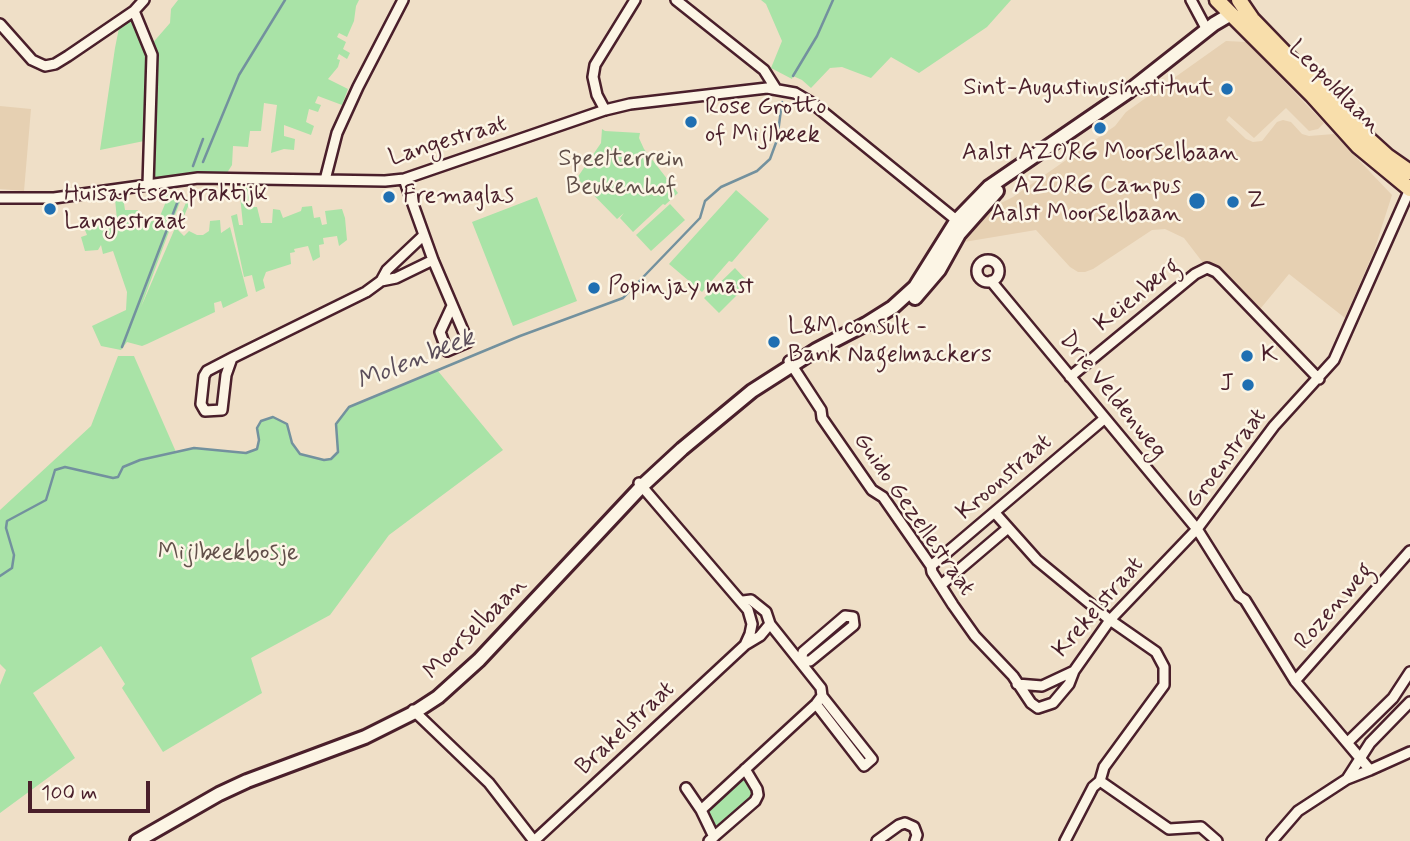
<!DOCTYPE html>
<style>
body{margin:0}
#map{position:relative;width:1410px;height:841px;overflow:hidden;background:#efdfc7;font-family:Mynerve,sans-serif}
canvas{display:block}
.scale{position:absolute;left:28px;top:781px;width:122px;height:32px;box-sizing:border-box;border:4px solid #4a1f2b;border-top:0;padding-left:9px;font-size:21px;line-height:24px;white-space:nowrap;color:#4a1f2b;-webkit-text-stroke:5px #fcf5e5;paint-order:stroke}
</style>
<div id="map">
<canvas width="1410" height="841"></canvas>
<div class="scale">100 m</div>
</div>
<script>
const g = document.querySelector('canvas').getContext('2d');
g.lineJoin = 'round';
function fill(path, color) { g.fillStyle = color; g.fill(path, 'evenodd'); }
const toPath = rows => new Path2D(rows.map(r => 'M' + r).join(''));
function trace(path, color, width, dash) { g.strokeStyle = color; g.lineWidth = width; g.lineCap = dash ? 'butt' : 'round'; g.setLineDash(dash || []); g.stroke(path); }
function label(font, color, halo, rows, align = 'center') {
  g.font = font + ' Mynerve,sans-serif'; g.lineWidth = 5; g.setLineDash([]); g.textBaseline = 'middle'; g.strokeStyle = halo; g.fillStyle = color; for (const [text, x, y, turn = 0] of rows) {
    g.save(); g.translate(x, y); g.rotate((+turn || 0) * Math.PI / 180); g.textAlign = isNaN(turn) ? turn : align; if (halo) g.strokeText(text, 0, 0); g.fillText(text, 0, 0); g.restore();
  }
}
fill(toPath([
 [1226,41,1246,42,1324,123,1318,129,1309,131,1286,108,1254,138,1229,116,1226,120,1246,139,1253,142,1262,141,1277,122,1283,120,1291,122,1302,134,1309,136,1334,134,1392,195,1374,251,1345,318,1289,274,1256,314,1207,268,1184,238,1165,229,1152,230,1093,269,1085,272,1078,272,1070,267,1036,230,964,242,995,206,1013,197,1115,126,1126,112],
 [0,106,31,109,24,191,0,189]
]), '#e6d0b2');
fill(toPath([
 [178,0,359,0,356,6,354,21,347,37,339,33,337,37,346,42,343,49,350,53,347,59,339,54,337,59,340,60,338,67,328,79,348,89,342,105,318,96,315,103,321,105,318,112,309,109,306,122,314,126,311,135,284,125,284,136,295,139,294,150,284,149,271,153,277,105,264,103,261,131,250,131,248,147,233,146,232,165,227,173,148,185,149,140,100,150,115,48,121,18,134,11,150,46,170,23,171,9],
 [761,0,1011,0,987,27,919,73,891,57,871,78,842,67,830,68,811,88,802,80,793,76,792,79,771,68,782,41,766,4],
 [602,129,605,131,640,133,639,138,644,149,678,193,665,205,663,204,633,232,620,218,624,213,617,219,577,178,601,143],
 [239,186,250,186,248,207,257,207,261,223,272,223,273,209,280,210,283,218,301,211,302,207,312,206,314,218,320,217,322,225,327,224,325,211,342,209,345,218,347,240,339,246,337,236,323,238,324,244,319,245,320,257,313,261,308,246,294,249,295,252,290,253,291,264,266,272,263,280,265,288,256,292,252,275,244,277,231,216,237,214,239,225,243,225],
 [736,190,769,219,732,262,729,261,702,292,669,264],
 [165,191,184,191,141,307,191,191,193,195,178,230,184,236,189,231,197,235,203,235,209,231,210,221,220,220,221,233,230,227,248,296,223,308,221,301,214,303,215,312,147,344,142,346,127,342,121,350,101,346,92,326,126,310,127,292,113,251,103,254,101,245,98,250,85,251,81,237,87,235,85,230,97,224,102,228,106,227,117,220,115,199,123,197,125,210,138,210,140,223,153,221,160,216,165,204],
 [537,197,577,301,513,326,472,222],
 [670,204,685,220,651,251,636,235],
 [735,268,749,283,719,313,704,298],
 [118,356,134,356,176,452,194,448,246,453,257,449,259,440,257,428,261,421,273,417,287,424,292,443,300,454,324,460,331,459,338,452,336,424,349,407,438,371,503,450,389,535,330,615,251,658,262,693,163,752,122,688,125,684,101,646,33,693,75,758,0,813,0,685,6,670,0,664,0,510,91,426],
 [743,778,753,791,753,796,722,825,717,826,707,815,708,807,739,779]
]), '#a9e3a7');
trace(toPath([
 [793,76,817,36,833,0],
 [203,162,239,75,285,0],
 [193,166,203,139],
 [122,347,179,198],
 [0,576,12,568,14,555,6,528,7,521,46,500,55,470,65,467,113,478,118,477,123,467,140,460,194,448,246,453,257,449,259,440,257,428,261,421,273,417,287,424,292,443,300,454,324,460,331,459,338,452,336,424,349,407,520,336,623,298,700,218,705,201,721,187,757,171,770,159,777,140,782,102]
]), '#73919e', 2.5);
const minor = toPath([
 [676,0,764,70,776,89],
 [1191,0,1207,30],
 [134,11,152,55,148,185],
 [0,24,32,60,45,66,55,64,68,56,134,11,144,0],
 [605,110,597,95,593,77,595,65,635,0],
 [404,179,433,260,468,342,447,351,440,332,452,306],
 [325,180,337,133,358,87,403,0],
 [1410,189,1334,360,1274,426,1197,529,1239,596,1245,600,1295,681,1370,770,1410,752],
 [0,198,54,198,198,178,385,181,404,179,605,110,630,104,767,88,795,93,812,103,960,223],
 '977 271a11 11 0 1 1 22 0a11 11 0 1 1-22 0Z',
 [381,281,387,270,424,235],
 [991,281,1197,529,1110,620,1074,671,1042,686,1017,684],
 [232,358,226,375,222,410,205,411,201,404,204,376,207,371,232,358,366,292,381,281,396,278,433,260],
 [789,361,821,410,822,418,872,490,883,497,931,566,932,572,953,605,975,636,1013,676,1031,703,1038,708,1053,703,1069,684,1074,671],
 [1070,377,1195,274,1207,268,1216,272,1319,379],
 [995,513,1037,560,1110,620,1156,652,1164,667,1164,685,1104,767,1100,781,1093,787,1065,841],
 [931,566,1104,419],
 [941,585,1008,528],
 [845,616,853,617,854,625,810,661,801,661,803,652,845,616],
 [745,645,760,636,770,624],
 [1295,681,1410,551],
 [816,704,864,766,872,759,822,696],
 [413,710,489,783,534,841,745,645,750,634,752,624,748,610,639,483],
 [1348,742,1393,698,1410,672],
 [1347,779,1370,743,1410,702],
 [1100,781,1169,829,1201,827,1217,841],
 [686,788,701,810],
 [714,837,701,810,816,704,822,696,821,688,770,624,766,612,751,600,743,601],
 [709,841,755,801,758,795,757,789,745,769],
 [877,841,899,825,905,823,914,827,917,835,915,841],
 [1272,841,1298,811,1347,779,1370,770]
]);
const secondary = toPath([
 [915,298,939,270,959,234,997,191],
 [137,841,219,794,247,781,365,737,415,712,438,697,479,660,642,486,682,449,752,391,816,350,866,324,893,307,915,287,957,220,989,187,1129,91,1214,24,1231,14]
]);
const primary = toPath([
 [1217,0,1312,95,1358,146,1410,189],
 [1239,0,1252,19,1365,136,1387,156,1410,172]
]);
trace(minor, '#4a1f2b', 14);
trace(secondary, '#4a1f2b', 18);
trace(primary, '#4a1f2b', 19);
trace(minor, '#fcf5e5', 9);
trace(secondary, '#fcf5e5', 12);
trace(primary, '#f8deab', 14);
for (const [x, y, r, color] of [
 [1227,89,7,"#1f6fb2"],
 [691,122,7,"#1f6fb2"],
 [1100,128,7,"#1f6fb2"],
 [389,197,7,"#1f6fb2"],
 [1197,201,9,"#1f6fb2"],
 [1233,202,7,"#1f6fb2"],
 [50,209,7,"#1f6fb2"],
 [594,288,7,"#1f6fb2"],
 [774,342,7,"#1f6fb2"],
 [1247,356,7,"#1f6fb2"],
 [1248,385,7,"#1f6fb2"]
]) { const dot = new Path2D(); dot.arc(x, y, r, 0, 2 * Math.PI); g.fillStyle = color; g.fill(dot); trace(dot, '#fcf5e5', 2.5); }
label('24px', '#4a1f2b', '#fcf5e5', [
 ["Leopoldlaan",1334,88,45],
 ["Langestraat",448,142,-17],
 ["Keienberg",1138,296,-39],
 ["Drie Veldenweg",1112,396,51],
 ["Groenstraat",1227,459,-53],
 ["Kroonstraat",1005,478,-41],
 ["Guido Gezellestraat",913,515,55],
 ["Rozenweg",1335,607,-49],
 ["Krekelstraat",1099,608,-49],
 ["Moorselbaan",476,629,-45],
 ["Brakelstraat",626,729,-43]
]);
label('24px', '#4a1f2b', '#fcf5e5', [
 ["Sint-Augustinusinstituut",1213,89,"right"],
 ["Rose Grotto",705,108],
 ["of Mijlbeek",705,136],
 ["Aalst AZORG Moorselbaan",1100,154,"center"],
 ["AZORG Campus",1181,187,"right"],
 ["Aalst Moorselbaan",1181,215,"right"],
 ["Huisartsenpraktijk",64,195],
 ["Langestraat",64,223],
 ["Fremaglas",403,197],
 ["Z",1247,202],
 ["Popinjay mast",608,288],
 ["L&M consult -",788,328],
 ["Bank Nagelmackers",788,356],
 ["K",1261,356],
 ["J",1234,385,"right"]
], 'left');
label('24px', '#62504a', '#fcf5e5', [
 ["Speelterrein",621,160],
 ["Beukenhof",621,188],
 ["Mijlbeekbosje",228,554]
]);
label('italic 26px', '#5b4e5b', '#fcf5e5', [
 ["Molenbeek",416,361,-22]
]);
</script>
